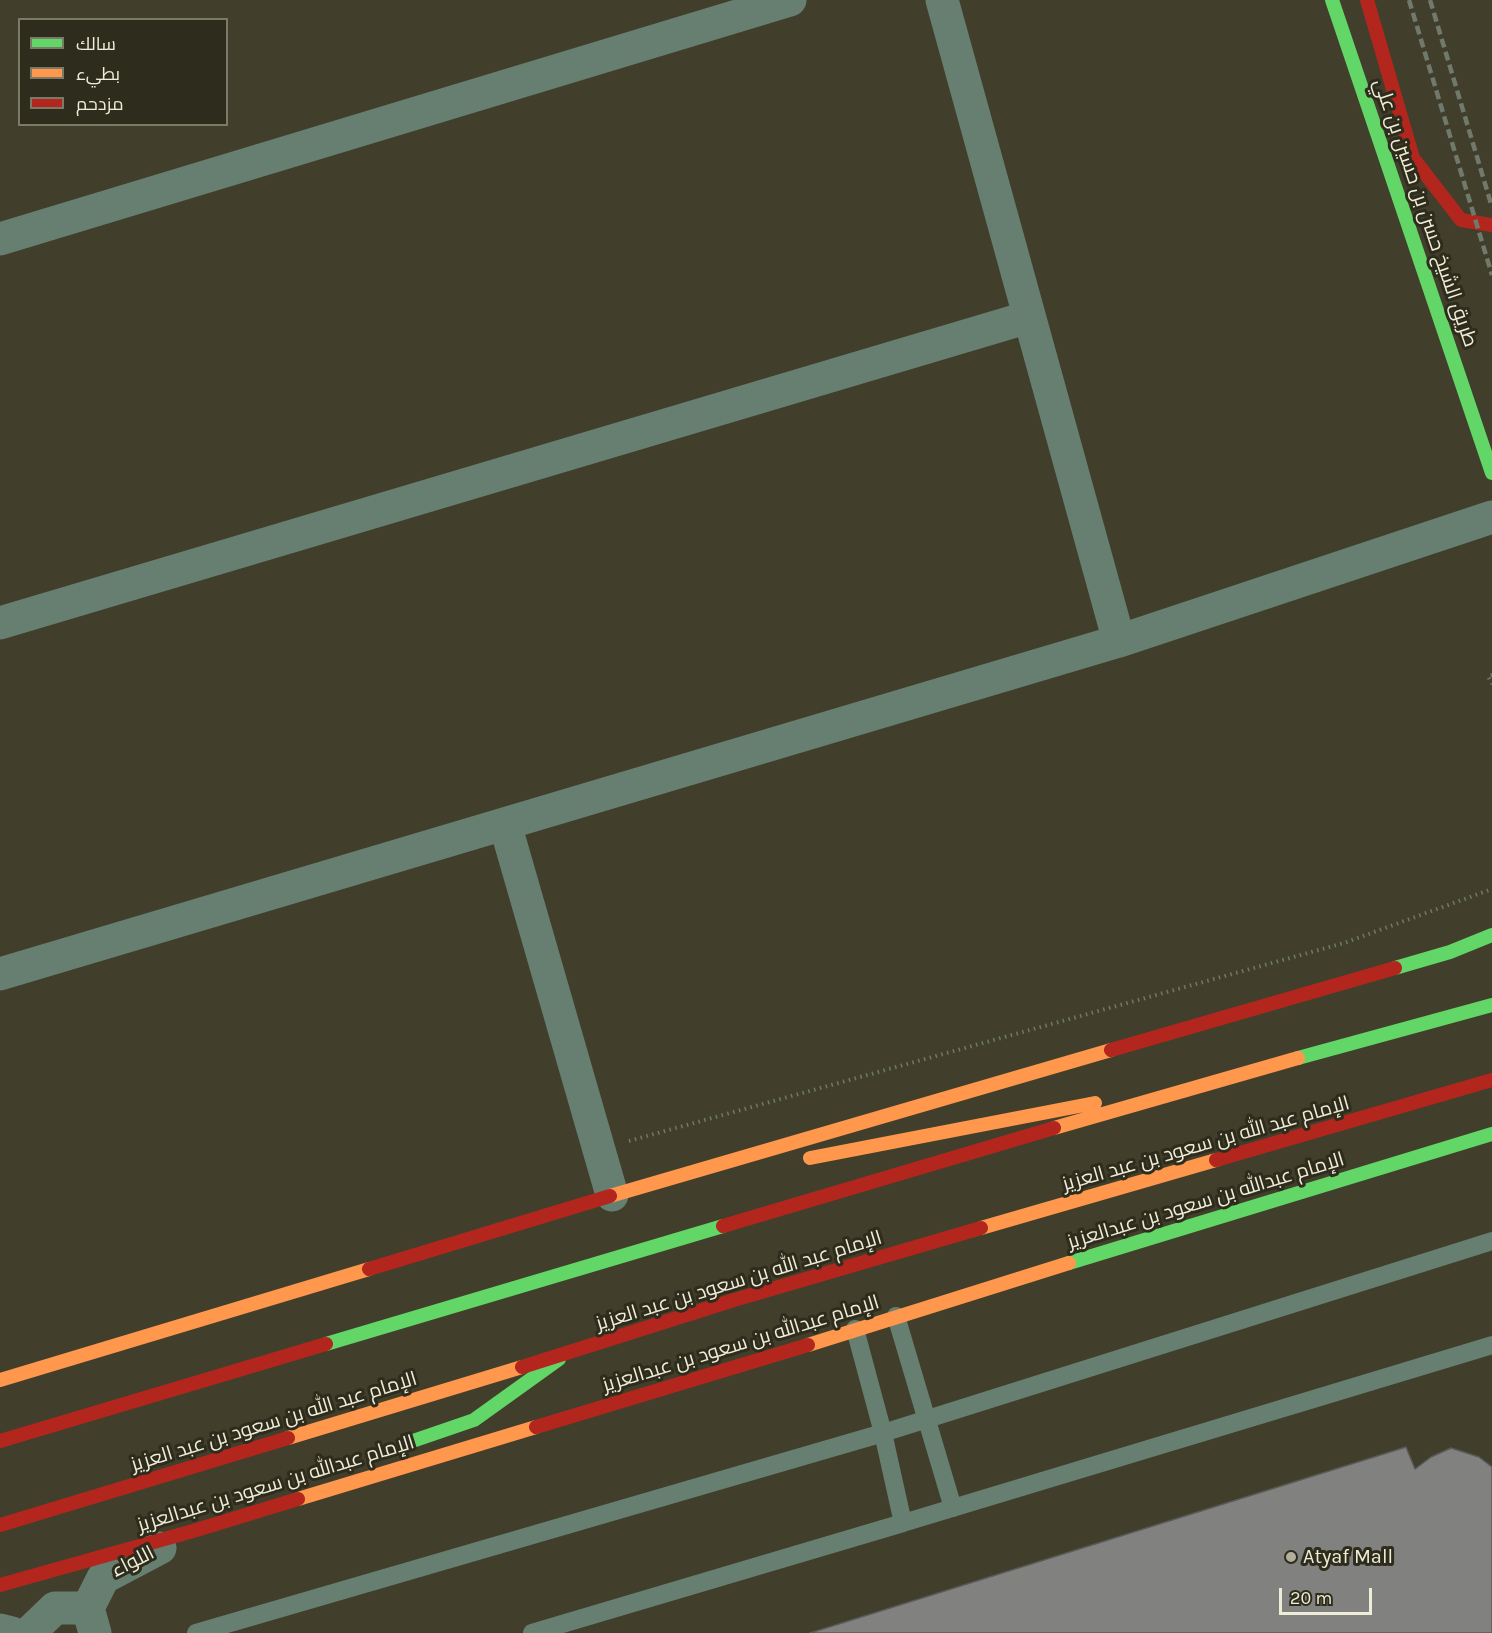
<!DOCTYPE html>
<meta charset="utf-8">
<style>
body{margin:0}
#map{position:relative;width:1492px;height:1633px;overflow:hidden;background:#413f2b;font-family:Karla,Cairo,sans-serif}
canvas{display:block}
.legend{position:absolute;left:18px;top:18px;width:210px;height:108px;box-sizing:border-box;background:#2e2c1c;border:2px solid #7b7967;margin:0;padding:8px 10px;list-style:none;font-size:18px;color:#efedd8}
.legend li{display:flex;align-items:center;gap:12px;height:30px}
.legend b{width:30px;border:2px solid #7b7967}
.scale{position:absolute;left:1279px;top:1588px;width:93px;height:27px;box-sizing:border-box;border:3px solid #efedd8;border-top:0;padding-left:8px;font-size:18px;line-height:21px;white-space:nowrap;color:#efedd8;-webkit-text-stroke:4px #2e2c1c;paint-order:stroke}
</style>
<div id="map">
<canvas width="1492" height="1633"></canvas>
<ul class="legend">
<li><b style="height:8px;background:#63d668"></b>سالك</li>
<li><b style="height:8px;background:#ff974d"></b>بطيء</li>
<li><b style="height:8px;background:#b3261e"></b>مزدحم</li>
</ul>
<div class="scale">20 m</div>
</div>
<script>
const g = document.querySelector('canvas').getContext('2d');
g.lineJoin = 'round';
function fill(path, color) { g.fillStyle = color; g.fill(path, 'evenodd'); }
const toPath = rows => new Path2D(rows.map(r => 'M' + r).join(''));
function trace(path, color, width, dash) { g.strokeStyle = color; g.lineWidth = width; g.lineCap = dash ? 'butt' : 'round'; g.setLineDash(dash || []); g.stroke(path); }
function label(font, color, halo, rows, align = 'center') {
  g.font = font + ' Karla,Cairo,sans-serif'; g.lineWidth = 6; g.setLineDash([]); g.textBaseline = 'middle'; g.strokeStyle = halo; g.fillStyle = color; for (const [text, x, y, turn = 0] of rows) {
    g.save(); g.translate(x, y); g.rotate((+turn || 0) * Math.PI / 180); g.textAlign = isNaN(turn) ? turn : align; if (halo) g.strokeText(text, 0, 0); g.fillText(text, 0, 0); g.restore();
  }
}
const building = toPath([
 [1406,1447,1415,1469,1431,1457,1451,1448,1479,1457,1492,1467,1492,1633,810,1633,1406,1447]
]);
fill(building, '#81817f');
trace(building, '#5a5a59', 1.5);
trace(toPath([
 [1492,675,1488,676,1492,684],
 [629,1141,1344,943,1492,889]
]), '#6e796b', 4, [1.5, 4.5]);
trace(toPath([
 [896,1316,953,1508],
 [903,1523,1492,1345],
 [196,1633,883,1433,1492,1241],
 [532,1633,903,1523,883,1433,855,1329]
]), '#667f70', 18);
trace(toPath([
 [942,0,1119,641],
 [0,239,790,0],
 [0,623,1029,317],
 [505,824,612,1195],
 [0,974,1119,641,1492,517],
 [0,1630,12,1633],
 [29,1633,55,1608,88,1608],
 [95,1633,88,1608,103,1578,160,1548]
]), '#667f70', 33);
trace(toPath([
 [1332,0,1492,473],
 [1395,968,1450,952,1492,935],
 [1298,1058,1492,1005],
 [1069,1263,1492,1134],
 [326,1344,723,1226],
 [404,1444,474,1420,559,1359]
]), '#63d668', 14);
trace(toPath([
 [1054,1128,1298,1058],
 [810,1158,1095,1103],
 [610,1196,1111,1050],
 [981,1228,1216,1160],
 [808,1345,1069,1263],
 [0,1380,369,1269],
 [288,1438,522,1367],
 [298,1499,536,1427]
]), '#ff974d', 14);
trace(toPath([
 [1367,0,1413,158,1461,220,1492,225],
 [1111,1050,1395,968],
 [1216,1160,1492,1080],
 [723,1226,1054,1128],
 [369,1269,610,1196],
 [522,1367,734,1300,981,1228],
 [536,1427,808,1345],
 [0,1441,326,1344],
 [0,1525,288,1438],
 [0,1585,193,1531,298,1499]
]), '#b3261e', 14);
trace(toPath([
 [1409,0,1492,275],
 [1430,0,1492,207]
]), '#70796b', 4.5, [9, 4.5]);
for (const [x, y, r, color] of [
 [1291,1557,6,"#b2b09b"]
]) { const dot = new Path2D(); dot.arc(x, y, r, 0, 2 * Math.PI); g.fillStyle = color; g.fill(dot); trace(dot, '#2e2c1c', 2); }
label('20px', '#efedd8', '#2e2c1c', [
 ["طريق الشيخ حسن بن حسين بن علي",1425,213,71],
 ["الإمام عبد الله بن سعود بن عبد العزيز",1206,1144,-16],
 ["الإمام عبدالله بن سعود بن عبدالعزيز",1206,1201,-17],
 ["الإمام عبد الله بن سعود بن عبد العزيز",739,1281,-17],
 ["الإمام عبدالله بن سعود بن عبدالعزيز",741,1344,-17],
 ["الإمام عبد الله بن سعود بن عبد العزيز",274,1422,-17],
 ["الإمام عبدالله بن سعود بن عبدالعزيز",276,1484,-17],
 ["اللواء",133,1562,-27]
]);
label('20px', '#efedd8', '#2e2c1c', [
 ["Atyaf Mall",1303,1557]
], 'left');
</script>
